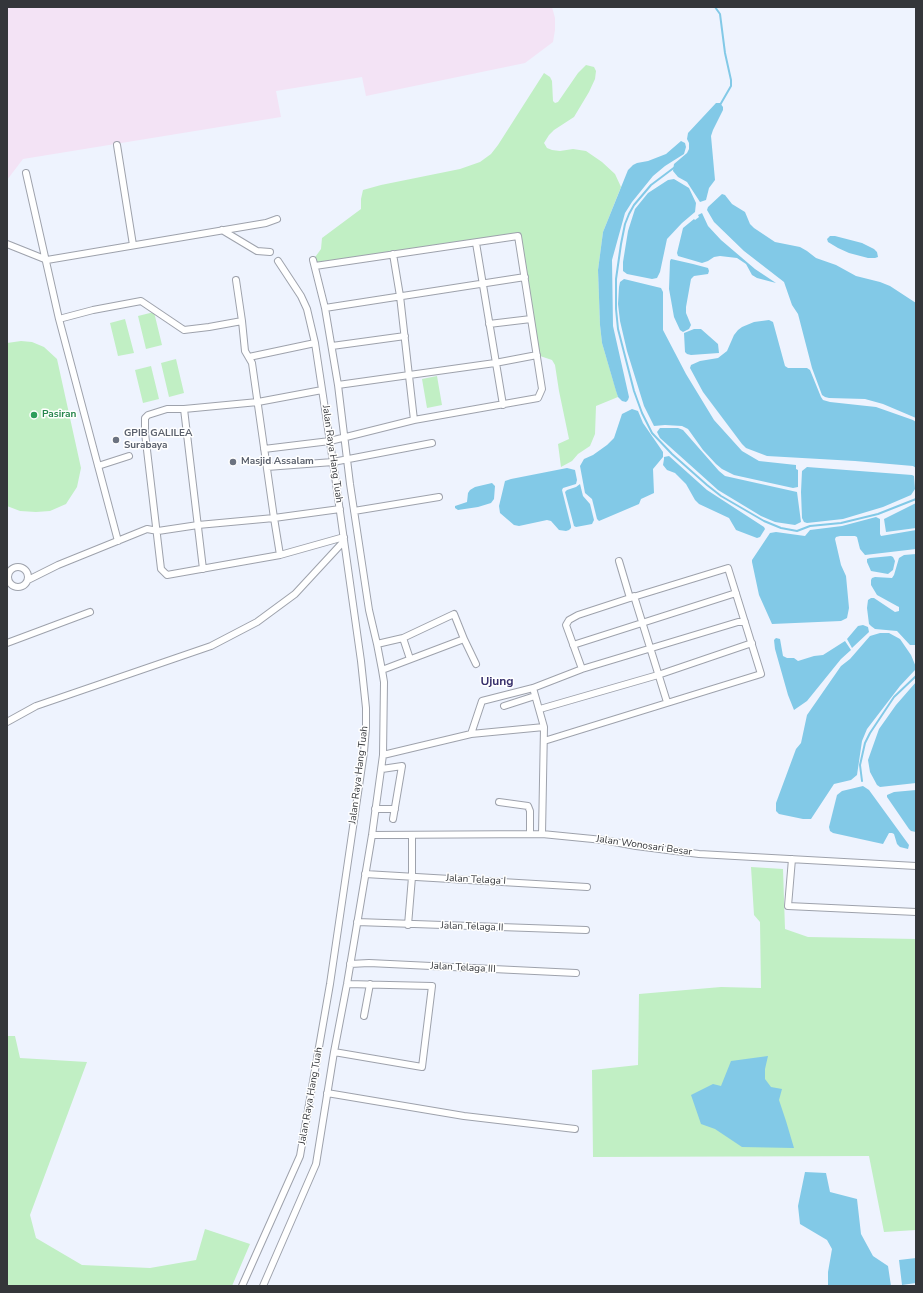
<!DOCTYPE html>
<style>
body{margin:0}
#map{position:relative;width:923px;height:1293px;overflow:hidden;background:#eef3fe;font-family:"Nunito Sans",sans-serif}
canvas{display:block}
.frame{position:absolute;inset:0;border:8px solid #34363a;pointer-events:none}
</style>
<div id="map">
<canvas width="923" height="1293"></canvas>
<div class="frame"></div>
</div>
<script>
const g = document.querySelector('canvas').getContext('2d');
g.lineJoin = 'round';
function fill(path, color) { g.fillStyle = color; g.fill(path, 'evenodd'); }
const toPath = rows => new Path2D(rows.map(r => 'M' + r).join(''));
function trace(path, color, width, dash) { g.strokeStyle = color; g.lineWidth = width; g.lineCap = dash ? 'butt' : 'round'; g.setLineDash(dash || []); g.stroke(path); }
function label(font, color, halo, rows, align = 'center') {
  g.font = font + ' "Nunito Sans",sans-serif'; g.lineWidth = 3; g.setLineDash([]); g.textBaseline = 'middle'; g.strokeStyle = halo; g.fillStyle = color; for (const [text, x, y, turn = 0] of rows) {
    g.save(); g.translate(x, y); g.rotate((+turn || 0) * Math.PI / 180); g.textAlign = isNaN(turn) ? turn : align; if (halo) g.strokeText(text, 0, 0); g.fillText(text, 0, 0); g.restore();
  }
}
fill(toPath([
 [7,7,552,7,555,18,555,30,553,42,525,63,366,96,362,77,276,91,281,117,23,159,7,180]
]), '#f3e3f5');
fill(toPath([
 [586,65,594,67,596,71,595,79,589,92,574,117,554,130,549,135,544,143,547,148,552,150,560,151,573,149,586,151,602,162,615,174,621,187,603,232,598,270,600,325,602,343,618,397,596,406,595,434,590,446,578,454,572,461,561,467,558,444,569,439,559,391,555,365,552,360,537,355,518,237,315,266,313,260,321,249,322,238,361,209,361,199,363,190,381,185,460,169,480,162,491,154,498,145,544,73,550,77,552,81,553,101,555,103,558,102,578,73],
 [154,312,162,345,146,349,138,316],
 [125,319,134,353,118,356,110,323],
 [21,341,32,342,44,347,57,359,81,468,77,487,66,504,50,511,36,512,20,511,7,506,7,343],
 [176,359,184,393,169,397,161,363],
 [151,366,159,399,143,403,135,370],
 [437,376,442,405,427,408,422,379],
 [751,867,783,869,785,929,808,937,916,939,916,1230,884,1232,869,1156,593,1157,592,1070,638,1065,639,994,721,987,761,988,760,922,754,915],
 [7,1036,15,1036,20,1058,87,1062,30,1215,36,1238,82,1265,150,1268,196,1260,205,1229,250,1244,232,1286,7,1286]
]), '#c1efc4');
fill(toPath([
 [716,103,720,103,723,107,723,110,713,130,711,136,715,180,709,188,706,200,700,202,687,182,678,177,673,171,674,164,687,153,689,149,689,143,687,139,688,133],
 [681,141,685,143,686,147,684,154,665,166,653,176,632,202,625,213,612,260,613,326,629,397,628,400,626,402,622,401,618,397,616,391,602,343,600,325,598,270,603,232,628,170,633,165,637,163,648,161,666,154],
 [674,179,689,188,696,203,695,212,682,223,667,239,660,272,657,278,652,279,627,274,623,271,623,262,628,231,635,209,648,193,668,180],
 [722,194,725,195,732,204,745,212,750,224,754,228,775,242,800,247,807,251,816,258,836,265,856,276,880,282,890,286,916,303,916,418,883,404,865,399,829,398,825,397,822,395,812,368,798,314,792,305,784,282,744,251,714,222,707,210,708,207],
 [702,213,708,226,721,240,755,269,776,283,757,278,752,275,746,264,737,258,720,256,714,257,708,261,702,263,678,256,677,253,683,228,694,219,695,220,699,217,698,215],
 [830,236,835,236,862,243,874,249,877,252,878,257,875,258,868,258,849,253,838,248,828,242,827,239],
 [671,259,693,264,708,268,709,271,708,274,694,276,691,279,686,307,686,313,691,325,689,329,683,332,680,330,674,317,671,300,669,289,670,261],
 [624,279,661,288,663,292,663,330,686,374,714,420,742,451,759,461,796,465,796,469,798,470,798,487,793,488,734,475,722,469,716,464,703,450,688,429,682,426,665,425,654,426,644,406,627,351,620,321,618,304,619,287,620,282],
 [769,320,773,322,785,366,788,368,807,368,810,370,821,397,823,400,830,402,876,407,913,420,916,422,916,468,913,466,855,461,767,456,746,448,742,444,703,392,690,368,691,365,700,361,718,358,727,351,734,335,738,330,742,327,754,322],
 [694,329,701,329,718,344,719,353,691,355,687,354,685,352,684,333],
 [632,409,638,411,643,423,663,452,663,457,653,469,654,493,641,499,639,504,599,521,597,519,592,499,585,493,580,466,584,459,593,455,607,445,614,438,622,414],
 [660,428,678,428,683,430,719,471,725,476,797,492,801,522,795,525,775,522,761,516,718,490,660,438,657,432],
 [669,456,707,490,764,527,765,529,760,537,757,538,736,530,729,518,699,504,695,500,686,484,675,473,667,470,663,465,664,459,664,457],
 [807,467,912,475,914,476,915,489,911,495,883,507,843,519,807,523,804,522,802,518,801,492,802,471],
 [567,468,575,470,577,480,576,484,563,488,562,490,571,526,571,528,569,530,566,531,559,530,551,521,547,520,519,526,514,525,500,513,499,506,505,481,511,479],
 [492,483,495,486,494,499,491,503,478,507,458,510,455,508,455,506,467,502,468,493,470,490,475,487],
 [580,484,583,496,590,504,594,520,592,524,576,527,574,526,565,492,567,490,576,487],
 [916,503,916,528,886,532,884,519],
 [876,517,880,519,880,534,881,536,916,530,916,549,865,555,860,549,857,537,855,536,840,536,836,537,835,539,841,565,846,576,849,608,847,618,841,621,772,624,759,595,752,562,752,560,770,533,776,532,805,536,810,530,842,526],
 [916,554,916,645,910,645,897,631,875,629,871,626,869,624,867,608,868,600,871,598,874,598,895,612,899,611,899,607,897,606,877,595,871,585,871,580,872,578,875,577,892,578,894,575,899,558,904,555],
 [891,556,893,557,895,561,893,570,888,574,871,571,867,562,867,559,870,558],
 [863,625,868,627,869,632,852,648,847,639,858,626],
 [880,633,889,633,900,639,911,655,916,667,915,670,900,686,867,729,862,741,857,775,851,780,834,784,811,819,803,819,779,814,776,811,776,803,796,749,801,743,807,715,841,666,850,659,870,636],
 [776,638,780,639,783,656,787,658,794,658,798,661,814,656,823,655,845,641,851,650,841,659,807,701,794,710,788,695,775,649,774,640],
 [916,682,916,783,880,787,877,785,870,772,868,760,879,729,896,705],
 [863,786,869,790,909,845,908,849,900,847,897,844,894,834,892,833,889,833,883,844,833,833,830,831,829,827,837,795,842,791],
 [916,790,916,832,911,831,909,829,887,797,887,795,894,792],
 [768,1056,765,1069,765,1079,771,1087,782,1089,779,1100,786,1121,794,1148,742,1147,715,1129,701,1124,691,1095,713,1084,721,1086,731,1061],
 [805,1172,826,1173,830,1192,857,1199,861,1234,873,1256,888,1266,891,1286,828,1286,828,1272,832,1249,827,1240,800,1224,798,1206],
 [916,1258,916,1283,902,1285,899,1260]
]), '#82c9e7');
trace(toPath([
 [715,7,720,14,725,53,731,80,731,86,720,105],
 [675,167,651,185,634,205,629,214,625,224,621,244,616,279,616,309,618,329,634,391,642,413,652,433,672,454,707,485,721,496,764,521,781,528,797,531,810,526,841,523,878,514,916,499],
 [862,781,860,765,865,743,870,733,894,697,916,676]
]), '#82c9e7', 2);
const street = toPath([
 [117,145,133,245],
 [26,173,59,319,93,310,141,301,184,330,209,327,242,321,245,351,252,363,274,518,198,525,158,531,147,529,58,565,28,580],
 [222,230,257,251,270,252],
 [476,243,503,405],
 [7,244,47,260,266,223,277,219],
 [393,254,400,296,414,420],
 [236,280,242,321],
 [325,308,525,277],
 [59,319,118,541],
 [489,324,531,319],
 [332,346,405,336],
 [249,357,315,343],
 [338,385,495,363,537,355],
 [322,390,258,402,184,409,167,409,148,415,145,418,145,433,161,569,167,575,280,555,344,537],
 [184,409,203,569],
 [264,449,330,441,414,420,538,398,542,389,518,236,315,266],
 [98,466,129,456],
 [267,467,333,462,432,443],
 [354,511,439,497],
 [280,555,274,518,340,509],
 [619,561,630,598],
 '8 577a10 10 0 1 1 20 0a10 10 0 1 1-20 0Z',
 [634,596,667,702],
 [403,638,410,659],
 [7,643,90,612],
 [377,644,403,638,454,614,464,639],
 [573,645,736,593],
 [382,670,464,639,476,664],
 [533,688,544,727,542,834],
 [504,706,535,696],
 [540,709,658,675,752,643],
 [7,722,36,706,211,646,257,622,295,594,344,541],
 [471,734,544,727],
 [544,741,761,674,728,568,630,598,578,615,569,620,566,625,582,669],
 [383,755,471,734,482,701,533,688,582,669,738,622,745,622],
 [382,769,402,766,393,819],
 [499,802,528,806,530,811,530,834],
 [375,809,395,809],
 [372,835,542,834,603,840,636,846,699,854,916,866],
 [792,859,788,906,916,912],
 [365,874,587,887],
 [357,922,586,930],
 [408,925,412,877,412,835],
 [350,964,369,963,576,973],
 [364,1016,370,984],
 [334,1052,422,1067,432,986,347,984],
 [327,1093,464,1116,575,1129],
 [242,1286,300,1156,330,984,364,752,366,728,366,708,361,661,333,462,315,343,307,309,301,296,278,261],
 [263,1286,316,1164,334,1052,347,984,372,835,383,755,384,682,382,670,377,644,369,610,350,484,338,385,325,308,313,260]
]);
trace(street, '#9ea2ac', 8);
trace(street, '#fff', 6);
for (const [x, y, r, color] of [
 [34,415,4,"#2e9e5b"],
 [116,440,4,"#6b7280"],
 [233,462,4,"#6b7280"]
]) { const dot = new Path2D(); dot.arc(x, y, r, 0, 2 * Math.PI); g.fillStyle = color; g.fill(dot); trace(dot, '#fff', 1.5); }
label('bold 10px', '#27864d', '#fff', [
 ["Pasiran",42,415]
], 'left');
label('bold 10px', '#5b616d', '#fff', [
 ["GPIB GALILEA",124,434],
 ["Surabaya",124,446],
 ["Masjid Assalam",241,462]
], 'left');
label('10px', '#34363a', '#fff', [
 ["Jalan Raya Hang Tuah",332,454,82],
 ["Jalan Raya Hang Tuah",359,775,-83],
 ["Jalan Wonosari Besar",644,846,8],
 ["Jalan Telaga I",476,880,3],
 ["Jalan Telaga II",472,927,2],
 ["Jalan Telaga III",463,968,3],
 ["Jalan Raya Hang Tuah",311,1096,-80]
]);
label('bold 12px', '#37306c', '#fff', [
 ["Ujung",497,682]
]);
</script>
